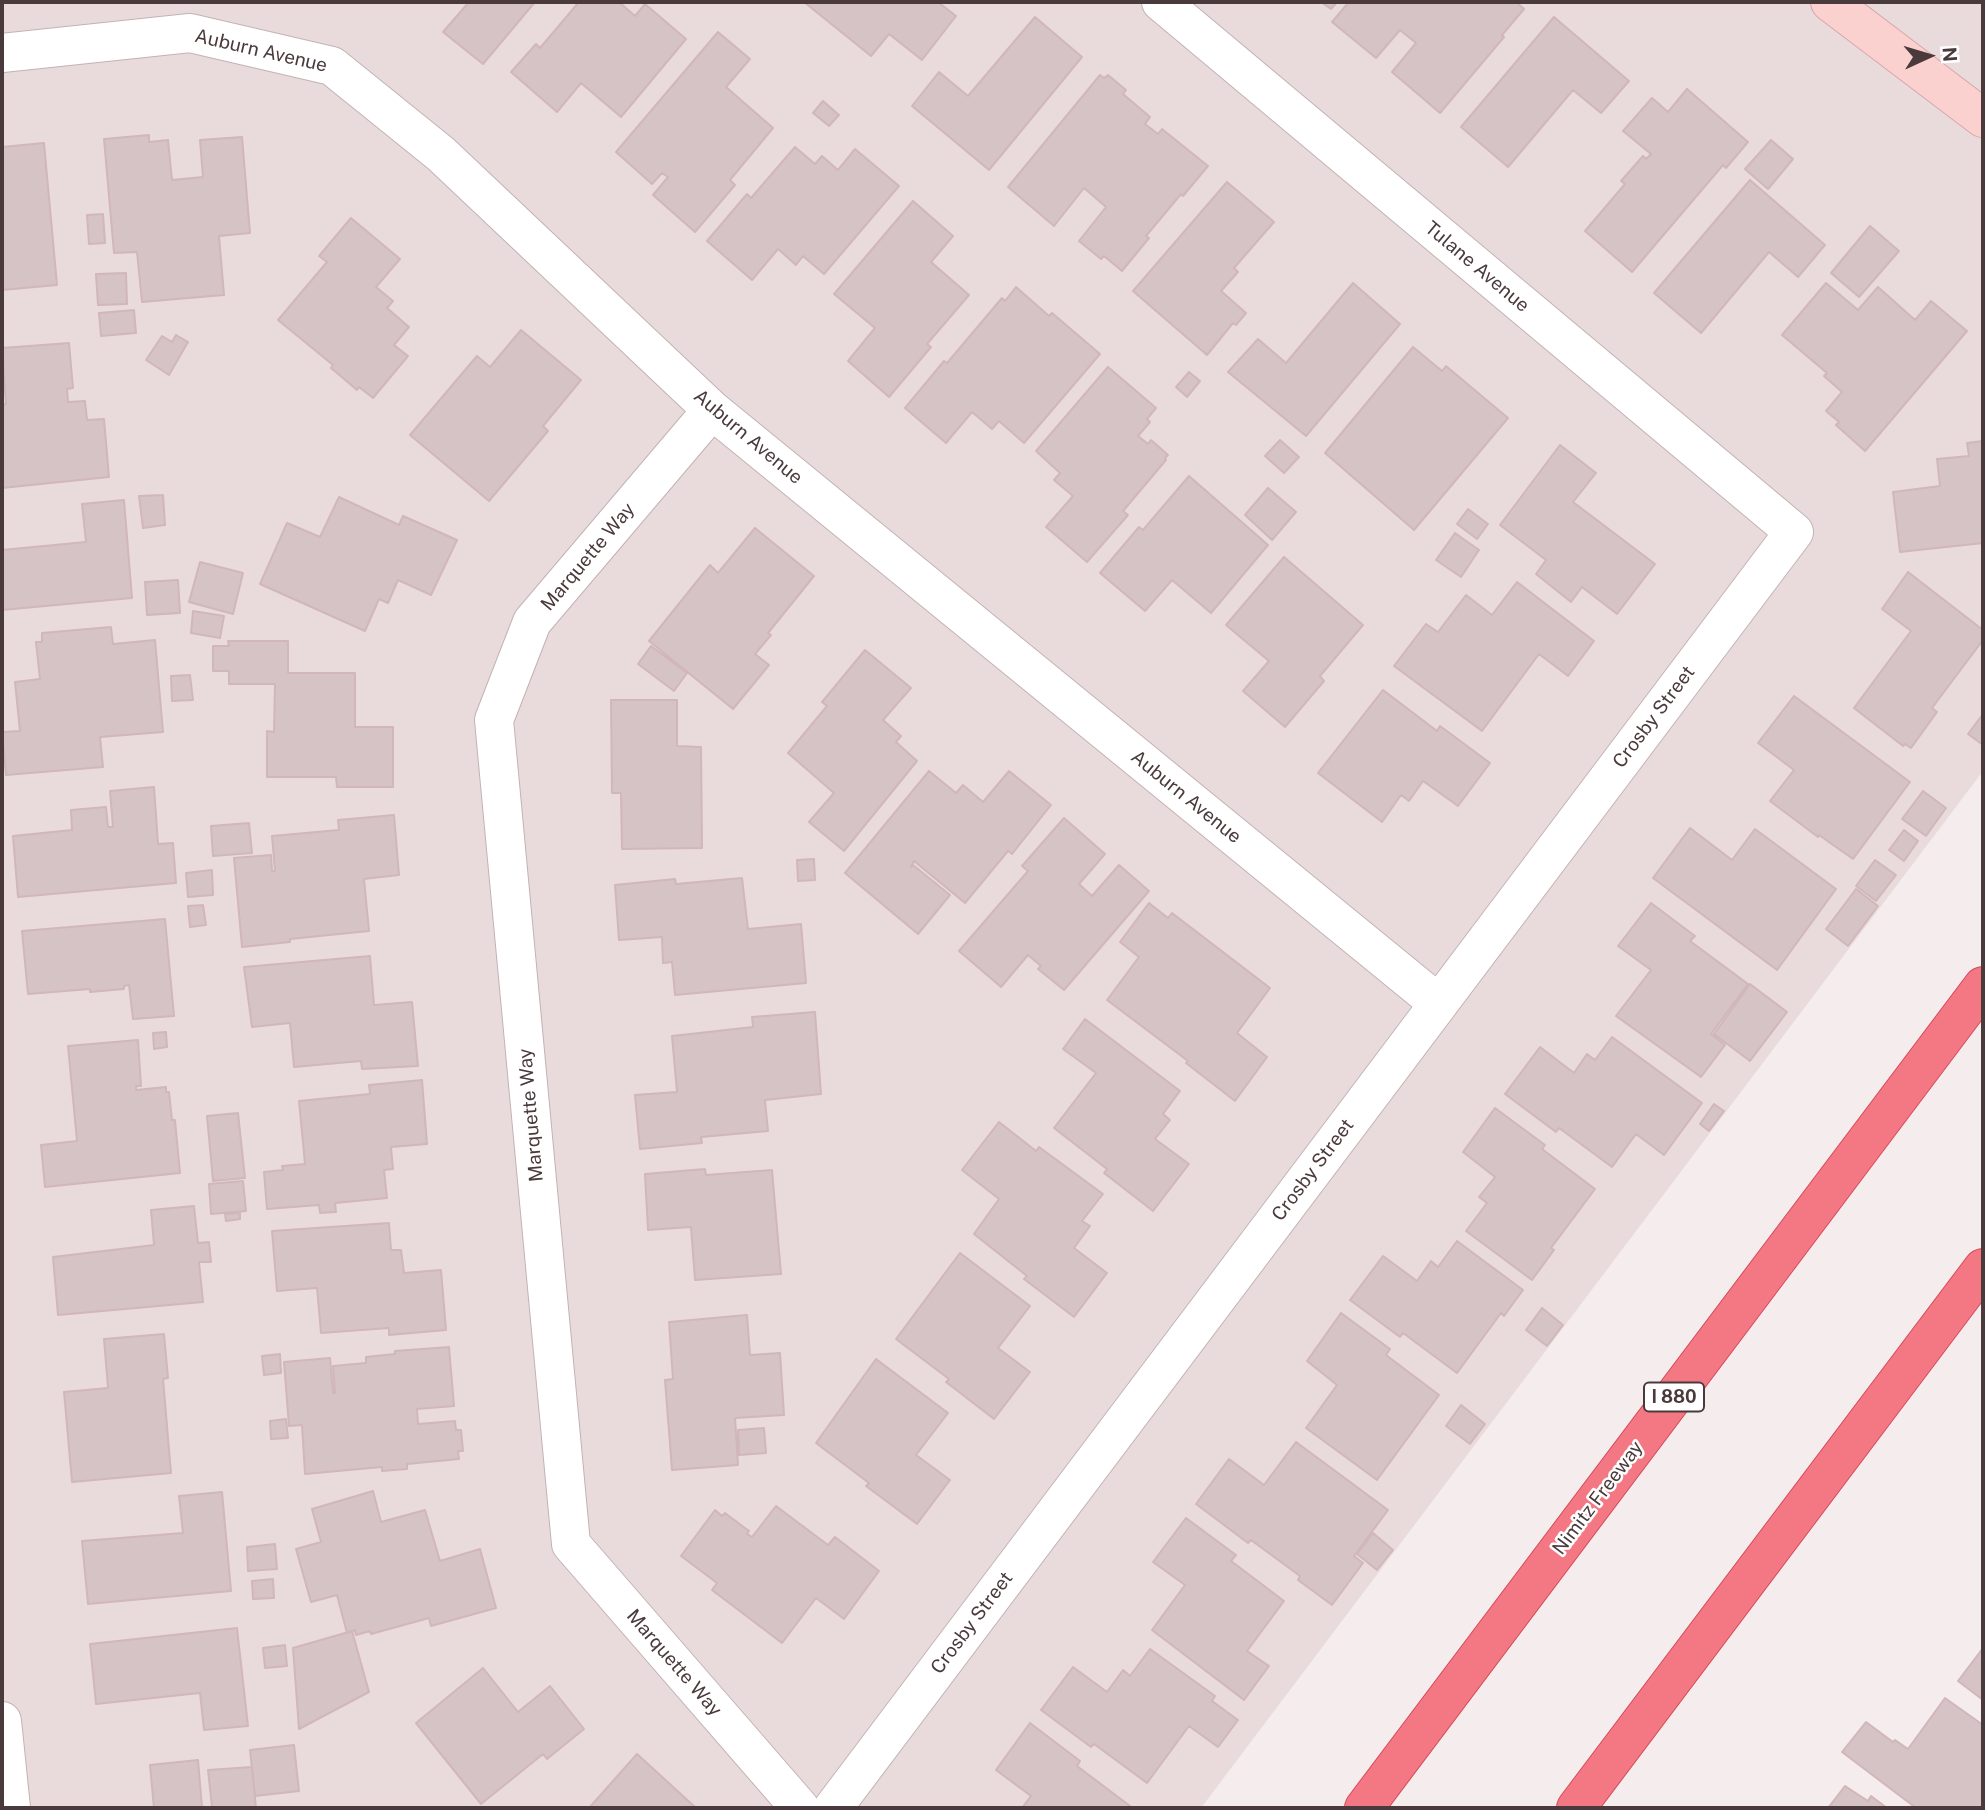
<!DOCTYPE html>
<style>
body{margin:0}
#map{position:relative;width:1985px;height:1810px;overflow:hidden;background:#f5eded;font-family:"Public Sans",sans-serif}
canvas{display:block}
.frame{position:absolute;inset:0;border:4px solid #4a3a3c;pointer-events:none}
.north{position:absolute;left:1894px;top:21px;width:70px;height:70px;-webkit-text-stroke:5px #fff;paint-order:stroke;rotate:86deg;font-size:19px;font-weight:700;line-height:28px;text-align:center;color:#4a3a3c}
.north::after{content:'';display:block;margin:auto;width:24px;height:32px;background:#4a3a3c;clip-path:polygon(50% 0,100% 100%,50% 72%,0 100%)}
</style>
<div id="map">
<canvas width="1985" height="1810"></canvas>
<div class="frame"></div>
<div class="north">N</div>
</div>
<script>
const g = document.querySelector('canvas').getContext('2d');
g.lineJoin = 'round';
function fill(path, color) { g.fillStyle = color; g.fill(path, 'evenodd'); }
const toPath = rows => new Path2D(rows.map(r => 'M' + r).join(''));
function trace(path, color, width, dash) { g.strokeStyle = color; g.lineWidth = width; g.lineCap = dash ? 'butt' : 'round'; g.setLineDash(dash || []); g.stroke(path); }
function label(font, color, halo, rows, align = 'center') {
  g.font = font + ' "Public Sans",sans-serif'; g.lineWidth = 5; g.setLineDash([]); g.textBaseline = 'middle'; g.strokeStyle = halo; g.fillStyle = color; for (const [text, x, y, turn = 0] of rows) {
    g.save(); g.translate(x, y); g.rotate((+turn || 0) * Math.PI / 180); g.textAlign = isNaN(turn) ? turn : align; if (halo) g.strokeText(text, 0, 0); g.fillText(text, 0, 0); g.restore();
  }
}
fill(toPath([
 [2,2,1983,2,1983,771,1201,1808,2,1808]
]), '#e9dbdc');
const building = toPath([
 [469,2,535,2,483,64,443,32,469,2],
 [579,2,619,2,635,16,645,4,686,39,621,117,581,83,557,112,511,72,536,44,540,48,579,2],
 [804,2,938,2,956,16,922,60,889,34,871,56,804,2],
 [1321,2,1337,2,1331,9,1321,2],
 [1349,2,1516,2,1524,9,1502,35,1504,37,1440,113,1392,72,1416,43,1400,30,1376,58,1332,22,1349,2],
 [1035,17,1082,57,989,170,912,106,939,72,968,96,1035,17],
 [1554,17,1629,81,1601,113,1573,90,1508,167,1461,127,1554,17],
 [718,32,750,59,726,87,773,128,730,180,735,185,695,232,653,195,668,177,662,173,652,184,616,152,718,32],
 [1100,75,1104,78,1108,75,1126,90,1123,94,1150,117,1145,124,1158,134,1162,129,1208,166,1183,196,1181,194,1146,236,1149,238,1122,271,1104,256,1101,259,1079,241,1106,207,1084,188,1054,226,1008,187,1100,75],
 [1687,89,1748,142,1726,168,1723,165,1632,272,1585,231,1625,184,1621,181,1643,156,1646,159,1651,154,1623,131,1652,98,1668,112,1687,89],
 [823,101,839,115,829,126,813,113,823,101],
 [149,135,149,142,168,140,172,180,203,177,200,140,242,137,250,233,219,236,224,295,142,302,137,252,114,253,104,139,149,135],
 [1771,140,1793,159,1768,189,1745,169,1771,140],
 [44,143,57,285,2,290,2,147,44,143],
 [795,147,815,164,822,156,838,170,855,149,899,186,824,274,803,256,796,265,778,249,752,280,707,241,747,194,751,198,795,147],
 [1750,180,1825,245,1798,277,1769,252,1701,333,1654,293,1750,180],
 [1227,182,1274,222,1234,268,1238,272,1221,291,1246,313,1236,325,1233,323,1207,355,1133,291,1227,182],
 [913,201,953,236,931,262,969,295,927,344,931,347,889,397,848,361,875,328,834,294,913,201],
 [103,214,105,243,89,244,87,215,103,214],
 [351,218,400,259,376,287,393,301,387,308,409,327,394,345,408,356,373,398,359,387,357,390,331,368,333,365,278,320,327,262,319,256,351,218],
 [1870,226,1899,251,1859,297,1831,273,1870,226],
 [126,273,127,304,98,305,96,274,126,273],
 [1353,283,1400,324,1306,436,1228,372,1258,339,1286,363,1353,283],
 [1826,283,1858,310,1878,287,1915,320,1931,301,1967,331,1865,451,1836,425,1839,422,1826,411,1842,392,1824,376,1827,373,1782,335,1826,283],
 [1016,287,1049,316,1052,313,1100,354,1024,443,999,421,992,429,972,412,946,443,905,408,944,361,947,363,1002,298,1005,301,1016,287],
 [134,310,136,333,101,336,99,313,134,310],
 [521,330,581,380,543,426,548,431,489,501,410,435,477,356,490,367,521,330],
 [176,335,188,342,169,375,146,360,162,336,172,342,176,335],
 [69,343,73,388,67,389,68,402,85,401,87,420,104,419,109,477,2,488,2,405,6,404,2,348,69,343],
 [1413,347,1442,371,1446,366,1508,418,1414,530,1325,453,1413,347],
 [1108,367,1156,408,1147,419,1150,422,1138,436,1148,444,1151,440,1168,455,1165,458,1166,460,1123,511,1128,515,1087,562,1046,527,1073,496,1054,480,1060,473,1036,451,1108,367],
 [1189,372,1200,381,1187,397,1176,387,1189,372],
 [1280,440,1299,457,1284,473,1265,456,1280,440],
 [1983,441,1983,543,1900,552,1893,492,1940,486,1937,459,1969,456,1967,443,1983,441],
 [1560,445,1596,473,1573,502,1655,564,1617,614,1582,587,1571,602,1536,574,1546,560,1500,525,1560,445],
 [1189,476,1268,545,1211,613,1172,580,1145,611,1100,573,1139,527,1143,530,1189,476],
 [1268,488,1296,512,1272,540,1245,515,1268,488],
 [163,495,165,525,143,528,139,496,163,495],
 [339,497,399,525,403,516,457,540,431,595,398,580,388,603,379,599,365,631,260,584,287,523,320,537,339,497],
 [124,500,132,598,2,610,2,550,86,542,82,504,124,500],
 [1468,509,1488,524,1477,539,1457,524,1468,509],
 [755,528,814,576,768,633,771,635,755,654,769,665,733,709,649,641,710,565,718,573,755,528],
 [1455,533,1479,550,1461,577,1436,560,1455,533],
 [1284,557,1363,625,1320,676,1324,681,1285,727,1243,691,1269,661,1226,625,1284,557],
 [200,562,243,573,233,614,189,602,200,562],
 [1908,572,1983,630,1983,640,1932,708,1937,712,1911,748,1905,744,1903,746,1854,708,1911,631,1882,609,1908,572],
 [178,580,180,613,147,615,145,582,178,580],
 [1517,582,1594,641,1568,676,1539,654,1482,731,1394,666,1426,624,1438,632,1466,595,1492,615,1517,582],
 [193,611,224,616,220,638,191,633,193,611],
 [111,627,113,644,155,640,163,732,100,737,103,767,6,775,2,732,20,731,15,682,40,679,36,642,42,642,42,633,111,627],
 [228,641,288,641,288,673,355,673,355,727,393,727,393,787,337,787,336,777,267,777,267,731,274,732,275,684,229,684,229,671,213,671,213,646,229,646,228,641],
 [651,646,687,673,674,691,638,664,651,646],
 [865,650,911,688,883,720,901,736,896,742,917,761,844,851,809,822,834,793,788,753,827,706,822,702,865,650],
 [190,675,193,700,172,701,171,676,190,675],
 [1383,690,1437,731,1440,726,1490,763,1458,806,1423,781,1409,801,1401,795,1382,822,1318,773,1383,690],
 [1794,696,1910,782,1853,859,1819,835,1818,837,1770,801,1794,770,1758,743,1794,696],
 [611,700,677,700,677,746,701,747,702,848,622,849,621,793,612,793,611,700],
 [1983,714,1983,745,1968,734,1983,714],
 [929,771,956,793,963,785,983,802,1009,771,1051,805,1012,854,1008,851,965,903,914,861,911,867,913,865,950,895,918,934,845,873,929,771],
 [154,787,158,844,173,843,176,883,18,897,13,836,72,830,71,810,106,807,108,827,113,827,110,791,154,787],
 [1923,791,1946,808,1926,836,1902,819,1923,791],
 [394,815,399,875,364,879,369,931,290,939,290,942,242,947,234,858,271,855,272,871,275,871,272,836,339,830,338,820,394,815],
 [1064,818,1105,854,1079,884,1092,896,1119,865,1149,891,1064,990,1038,969,1041,966,1028,955,1001,987,959,951,1028,871,1022,866,1064,818],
 [249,823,252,853,213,856,211,826,249,823],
 [1690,828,1732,860,1755,829,1836,889,1777,970,1653,878,1690,828],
 [1904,830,1918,841,1904,861,1889,850,1904,830],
 [814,859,815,880,798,881,797,860,814,859],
 [1875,860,1896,875,1876,901,1856,886,1875,860],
 [212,870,213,895,188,897,186,873,212,870],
 [742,878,748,929,801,924,806,983,675,995,672,962,663,963,662,937,619,940,615,885,675,879,676,884,742,878],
 [1856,889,1878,906,1848,946,1826,929,1856,889],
 [1149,903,1168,918,1172,913,1270,988,1237,1033,1267,1057,1235,1101,1186,1063,1188,1061,1107,1000,1139,957,1120,942,1149,903],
 [1651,903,1695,936,1690,941,1748,984,1711,1034,1725,1045,1701,1077,1616,1016,1651,970,1618,946,1651,903],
 [203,905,206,925,190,927,188,906,203,905],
 [165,919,174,1016,133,1019,129,985,124,986,124,989,90,992,90,989,28,994,22,931,165,919],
 [370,956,374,1005,412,1002,418,1066,362,1069,361,1061,294,1067,290,1023,252,1027,244,967,370,956],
 [1750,984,1787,1012,1750,1061,1714,1034,1750,984],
 [815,1012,821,1094,765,1100,768,1131,701,1137,702,1143,640,1149,635,1095,677,1092,672,1036,753,1027,752,1017,815,1012],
 [1085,1019,1180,1091,1163,1114,1170,1120,1155,1139,1189,1164,1153,1211,1104,1173,1107,1169,1054,1128,1096,1073,1063,1049,1085,1019],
 [166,1032,167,1047,154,1049,153,1033,166,1032],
 [1612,1037,1702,1103,1664,1155,1636,1134,1612,1167,1559,1128,1556,1132,1505,1094,1540,1047,1574,1073,1587,1054,1595,1060,1612,1037],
 [138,1040,141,1086,136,1086,136,1090,166,1087,166,1092,169,1092,172,1120,175,1120,180,1173,45,1187,41,1145,77,1141,68,1046,138,1040],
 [422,1080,427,1144,391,1147,393,1169,384,1170,387,1198,335,1203,336,1212,320,1213,319,1205,267,1209,264,1172,283,1170,282,1166,305,1164,299,1101,370,1094,369,1085,422,1080],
 [1714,1104,1724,1111,1709,1131,1700,1124,1714,1104],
 [1495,1108,1545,1145,1542,1149,1595,1189,1551,1248,1554,1250,1532,1280,1466,1231,1487,1203,1479,1197,1495,1177,1463,1152,1495,1108],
 [238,1113,245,1178,213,1181,207,1116,238,1113],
 [999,1122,1036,1151,1039,1147,1103,1194,1082,1221,1090,1226,1074,1248,1107,1273,1074,1317,1024,1279,1027,1276,974,1234,999,1199,962,1170,999,1122],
 [705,1169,706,1175,772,1170,781,1274,695,1280,691,1227,648,1230,645,1174,705,1169],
 [243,1181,246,1211,211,1214,209,1184,243,1181],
 [194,1206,198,1243,209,1242,211,1262,199,1262,203,1302,58,1315,53,1257,154,1245,151,1210,194,1206],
 [240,1213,240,1219,226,1221,225,1214,240,1213],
 [389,1223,391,1250,401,1250,404,1273,441,1270,446,1330,389,1335,389,1328,321,1333,317,1288,277,1291,272,1231,389,1223],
 [1457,1241,1523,1290,1504,1316,1501,1313,1457,1373,1403,1333,1400,1337,1350,1300,1383,1256,1417,1281,1431,1261,1438,1267,1457,1241],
 [960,1253,1030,1306,998,1348,1030,1372,994,1419,946,1382,949,1379,896,1339,960,1253],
 [1542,1308,1563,1325,1547,1346,1526,1330,1542,1308],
 [1341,1313,1390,1349,1386,1355,1439,1395,1377,1480,1306,1428,1337,1385,1307,1361,1341,1313],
 [747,1315,750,1355,780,1353,784,1415,735,1418,738,1465,672,1470,665,1380,673,1379,669,1322,747,1315],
 [164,1334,168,1378,163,1379,171,1473,72,1482,64,1392,108,1388,104,1339,164,1334],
 [449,1347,454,1406,417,1409,418,1424,455,1421,456,1430,461,1430,463,1451,458,1451,459,1459,407,1464,407,1469,382,1471,382,1467,305,1474,302,1425,289,1426,284,1362,330,1358,333,1393,335,1393,333,1366,366,1363,366,1357,395,1354,395,1351,449,1347],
 [280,1354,281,1373,264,1375,262,1356,280,1354],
 [876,1359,948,1413,916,1455,950,1480,917,1524,866,1486,869,1483,816,1443,876,1359],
 [1461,1405,1485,1424,1470,1444,1446,1426,1461,1405],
 [286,1419,288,1438,271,1439,270,1421,286,1419],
 [764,1428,766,1453,739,1455,738,1430,764,1428],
 [1296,1442,1388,1510,1354,1556,1363,1563,1332,1605,1298,1580,1300,1576,1251,1540,1248,1543,1196,1504,1229,1459,1264,1485,1296,1442],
 [373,1491,381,1522,425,1510,440,1561,480,1549,496,1608,431,1626,429,1618,371,1634,370,1631,356,1635,355,1630,347,1633,337,1595,311,1602,296,1549,321,1542,312,1509,373,1491],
 [222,1492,231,1591,88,1604,82,1541,183,1533,179,1496,222,1492],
 [776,1506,828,1545,835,1537,879,1571,844,1619,816,1598,782,1643,712,1590,717,1583,681,1556,715,1510,722,1516,725,1513,749,1531,747,1534,752,1537,776,1506],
 [1186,1518,1236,1555,1231,1561,1284,1601,1247,1651,1269,1666,1244,1700,1152,1630,1185,1585,1153,1562,1186,1518],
 [1373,1533,1393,1550,1377,1570,1357,1554,1373,1533],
 [275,1544,277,1569,248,1571,247,1547,275,1544],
 [273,1579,274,1598,253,1599,252,1581,273,1579],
 [237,1628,248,1726,204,1730,200,1693,96,1704,90,1644,237,1628],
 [352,1631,369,1692,299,1729,293,1648,352,1631],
 [285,1645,287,1666,265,1668,263,1648,285,1645],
 [1983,1648,1983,1700,1958,1681,1983,1648],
 [1150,1649,1215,1696,1212,1701,1238,1720,1218,1747,1189,1726,1147,1783,1094,1744,1091,1747,1041,1710,1073,1667,1107,1692,1123,1670,1130,1676,1150,1649],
 [483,1668,518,1712,550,1686,584,1729,547,1759,543,1754,481,1804,416,1723,483,1668],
 [1945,1698,1983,1725,1983,1804,1980,1808,1916,1808,1842,1752,1866,1722,1893,1742,1895,1740,1908,1749,1945,1698],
 [1030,1723,1080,1761,1077,1766,1130,1806,1129,1808,1022,1808,1031,1796,996,1770,1030,1723],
 [294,1745,299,1791,255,1796,250,1750,294,1745],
 [637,1754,695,1807,693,1808,589,1808,637,1754],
 [198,1760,202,1807,212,1807,208,1770,252,1767,256,1808,154,1808,150,1765,198,1760],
 [1845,1786,1868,1801,1871,1796,1887,1808,1828,1808,1845,1786]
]);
fill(building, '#d6c3c5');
trace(building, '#d1b6ba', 2);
const street = toPath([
 [2,53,190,33,332,66,441,154,712,410,1438,1003],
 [712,410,532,622,494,720,571,1544,800,1808],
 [2,1721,11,1808],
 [833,1808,1794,532,1161,2]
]);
const secondary = toPath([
 [1830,2,1983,118]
]);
const highway = toPath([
 [1364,1808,1983,986],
 [1576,1808,1983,1268]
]);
trace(street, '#c3b2b4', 40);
trace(secondary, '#daa6a7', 40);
trace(highway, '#d44858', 40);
trace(street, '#fff', 38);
trace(secondary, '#fbd1d0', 38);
trace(highway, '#f47883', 38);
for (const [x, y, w] of [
 [1674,1397,60]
]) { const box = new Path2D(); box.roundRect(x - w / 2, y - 14.5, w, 29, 5); g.fillStyle = '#fff'; g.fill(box); trace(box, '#4a3a3c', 2); }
label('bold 18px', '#4a3a3c', null, [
 ["I 880",1674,1397]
]);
label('19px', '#4a3a3c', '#fff', [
 ["Auburn Avenue",261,51,13],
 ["Tulane Avenue",1477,267,40],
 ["Auburn Avenue",748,437,40],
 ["Marquette Way",588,557,-50],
 ["Crosby Street",1654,717,-53],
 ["Auburn Avenue",1186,797,39],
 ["Marquette Way",531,1115,-95],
 ["Crosby Street",1313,1170,-53],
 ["Nimitz Freeway",1598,1498,-53],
 ["Crosby Street",972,1623,-53],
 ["Marquette Way",674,1663,49]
]);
</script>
